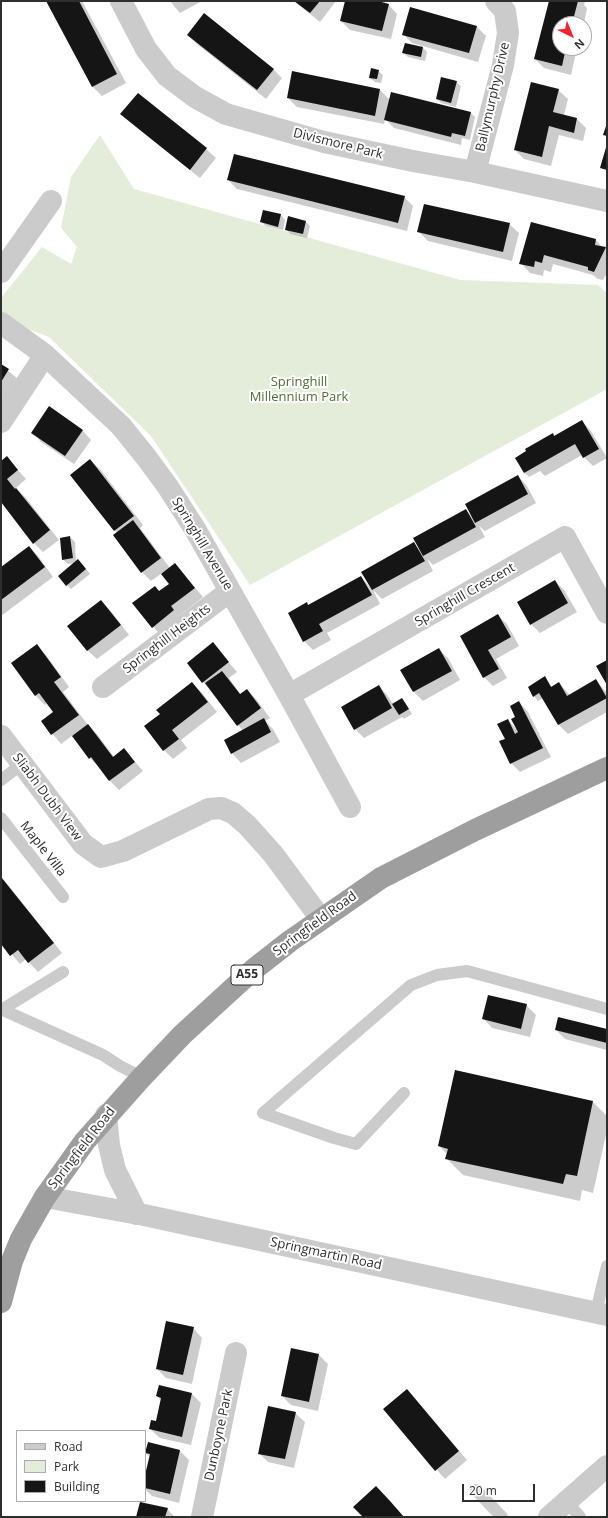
<!DOCTYPE html>
<style>
body{margin:0}
#map{position:relative;width:608px;height:1518px;overflow:hidden;background:#fff;font-family:"Open Sans",sans-serif}
canvas{display:block}
.frame{position:absolute;inset:0;border:2px solid #2e2e2e;pointer-events:none}
.legend{position:absolute;left:16px;top:1430px;width:130px;height:72px;box-sizing:border-box;background:#fff;border:1px solid #ababab;margin:0;padding:5px 7px;list-style:none;font-size:12px;color:#2e2e2e}
.legend li{display:flex;align-items:center;gap:8px;height:20px}
.legend b{width:20px;border:1px solid #ababab}
.north{position:absolute;left:552px;top:16px;width:40px;height:40px;box-sizing:border-box;background:#fff;border:1px solid #ababab;border-radius:50%;rotate:137deg;font-size:11px;font-weight:700;line-height:16px;text-align:center;color:#2e2e2e}
.north::after{content:'';display:block;margin:auto;width:14px;height:18px;background:#f42130;clip-path:polygon(50% 0,100% 100%,50% 72%,0 100%)}
.scale{position:absolute;left:462px;top:1484px;width:73px;height:18px;box-sizing:border-box;border:2px solid #2e2e2e;border-top:0;padding-left:5px;font-size:12px;line-height:14px;white-space:nowrap;color:#2e2e2e;-webkit-text-stroke:3px #fff;paint-order:stroke}
</style>
<div id="map">
<canvas width="608" height="1518"></canvas>
<div class="frame"></div>
<ul class="legend">
<li><b style="height:5px;background:#cbcbcb"></b>Road</li>
<li><b style="height:11px;background:#e4ecda"></b>Park</li>
<li><b style="height:11px;background:#151515"></b>Building</li>
</ul>
<div class="north">N</div>
<div class="scale">20 m</div>
</div>
<script>
const g = document.querySelector('canvas').getContext('2d');
g.lineJoin = 'round';
function fill(path, color) { g.fillStyle = color; g.fill(path, 'evenodd'); }
const toPath = rows => new Path2D(rows.map(r => 'M' + r).join(''));
function trace(path, color, width, dash) { g.strokeStyle = color; g.lineWidth = width; g.lineCap = dash ? 'butt' : 'round'; g.setLineDash(dash || []); g.stroke(path); }
function label(font, color, halo, rows, align = 'center') {
  g.font = font + ' "Open Sans",sans-serif'; g.lineWidth = 4; g.setLineDash([]); g.textBaseline = 'middle'; g.strokeStyle = halo; g.fillStyle = color; for (const [text, x, y, turn = 0] of rows) {
    g.save(); g.translate(x, y); g.rotate((+turn || 0) * Math.PI / 180); g.textAlign = isNaN(turn) ? turn : align; if (halo) g.strokeText(text, 0, 0); g.fillText(text, 0, 0); g.restore();
  }
}
fill(toPath([
 [100,135,134,189,460,280,598,285,607,293,607,389,250,585,151,436,49,337,1,319,1,298,42,247,71,264,77,247,61,228,71,177]
]), '#e4ecda');
fill(toPath([
 [47,1,82,1,126,83,102,96,93,87],
 [170,1,202,1,180,13],
 [294,1,336,1,320,22],
 [346,1,373,1,388,4,397,14,391,39,350,30,341,21],
 [550,1,585,1,584,5,587,8,584,24,560,24,560,48,577,48,571,75,544,68,535,59],
 [477,27,486,36,478,62,412,43,403,34],
 [188,34,273,69,282,78,266,99,197,44],
 [421,46,427,52,425,61,408,57,403,53,420,48],
 [378,71,383,75,381,83,375,82,370,78],
 [456,82,461,86,456,107,441,103,437,99],
 [379,89,390,100,391,93,471,113,475,117,470,140,462,138,461,145,394,128,385,119,384,124,297,107,288,98],
 [558,90,568,99,564,115,577,119,586,128,583,141,559,135,551,166,524,159,515,150],
 [138,94,206,149,216,158,200,178,131,123,122,114],
 [228,180,404,197,413,206,407,231,237,189],
 [264,211,281,215,285,220,283,230,266,226,261,222],
 [306,222,310,226,307,238,291,234,286,230],
 [531,223,596,240,603,248,606,248,607,250,607,273,603,280,598,279,593,275,553,264,551,272,544,270,543,276,530,273,521,263],
 [509,224,519,233,512,261,428,241,419,232],
 [1,365,18,379,1,405],
 [582,421,591,431,607,458,593,466,582,455,545,476,540,471,529,477,525,473,516,458,553,434,555,437],
 [82,430,91,440,74,464,41,442,32,432],
 [7,458,26,479,16,488,26,498,59,540,43,552,34,543,1,501,4,499,1,495,1,463],
 [90,460,100,469,143,525,140,528,170,568,175,564,203,597,179,616,162,637,134,604,160,592,170,584,162,573,151,581,142,572,114,536,117,533,72,475],
 [518,476,527,486,536,503,485,531,479,526,485,537,433,565,427,559,433,571,382,599,373,590,380,604,327,633,331,640,313,650,304,641,309,606,361,577,370,587,414,544,420,550,466,510,472,516],
 [70,537,75,542,76,562,83,565,90,574,71,589,67,585,76,563,68,564,63,559],
 [29,547,38,556,53,577,1,616,1,568],
 [555,581,564,590,577,612,540,633,531,624],
 [101,601,110,610,129,635,97,659,87,650],
 [497,615,507,624,519,646,496,659,507,678,493,686,484,677,461,636],
 [213,644,237,672,229,678,241,695,247,690,256,699,270,718,265,721,273,729,280,742,241,763,232,753,225,740,243,731,188,663],
 [36,646,46,655,69,687,63,692,88,725,97,734,114,757,124,749,143,771,119,790,110,781,99,767,90,758,73,735,61,744,42,721,54,712,47,703,45,705,36,696,12,664],
 [438,649,448,658,460,680,423,701,414,692,402,670],
 [545,678,552,687,559,683,570,695,596,680,607,693,607,712,568,734,559,725,543,698,538,701,534,696],
 [192,683,201,692,217,712,181,740,187,748,173,759,164,750,161,714],
 [379,686,388,696,393,704,402,699,406,704,412,714,404,719,402,717,364,738,355,729],
 [519,702,528,712,551,757,520,772,511,763,506,739,508,720,516,729],
 [1,876,62,953,38,972,26,959,20,964,1,942],
 [526,1005,536,1015,530,1037,492,1028,483,1018],
 [556,1030,607,1030,607,1050,565,1039],
 [456,1072,593,1102,607,1116,607,1130,593,1193,582,1190,580,1201,463,1175,446,1158,447,1154,439,1146],
 [193,1328,202,1338,192,1384,166,1378,157,1369],
 [319,1355,328,1364,318,1411,291,1405,282,1396],
 [192,1394,201,1403,191,1445,160,1438,150,1429,156,1422,161,1400,157,1396],
 [416,1400,467,1460,445,1479,384,1409],
 [295,1413,305,1422,294,1468,268,1462,259,1453],
 [148,1444,180,1451,189,1460,179,1503,152,1496,145,1489,145,1478,150,1457,146,1453],
 [167,1509,175,1517,137,1517]
]), '#0003');
fill(toPath([
 [46,1,79,1,117,74,92,87],
 [294,1,320,1,310,13],
 [345,1,378,1,389,4,382,31,340,21],
 [549,1,578,1,572,24,560,24,560,48,566,48,562,66,534,59],
 [410,7,477,26,469,53,402,35],
 [204,13,274,69,257,90,187,35],
 [405,43,423,47,421,57,402,53],
 [371,68,379,70,377,79,369,78],
 [292,71,380,89,375,116,287,98],
 [441,77,457,81,451,103,436,99],
 [531,82,559,89,553,112,577,118,574,133,549,126,542,157,514,150],
 [391,92,471,112,465,136,452,133,451,137,384,120],
 [138,93,207,148,190,170,120,114],
 [607,123,607,136,603,135],
 [607,144,607,170,600,168],
 [234,154,405,196,398,223,227,180],
 [424,204,510,223,503,252,417,232],
 [263,210,281,214,278,227,260,222],
 [288,216,306,221,303,234,285,230],
 [531,222,596,239,595,245,606,247,594,272,588,270,588,267,544,255,542,263,535,261,534,267,519,264],
 [1,364,9,369,1,382],
 [49,406,83,430,65,456,31,433],
 [582,420,599,449,583,458,575,444,524,473,515,458,526,451,525,449,553,433,554,436],
 [7,456,18,470,7,479,15,489,16,488,50,530,33,544,1,502,2,499,1,497,1,461],
 [90,459,134,516,114,531,70,475],
 [518,475,528,494,475,523,465,504],
 [466,509,476,527,423,556,413,538],
 [133,520,161,558,141,573,113,535],
 [70,536,73,558,62,560,60,538],
 [414,542,425,561,372,590,361,572],
 [29,546,45,567,1,600,1,567],
 [78,559,86,569,66,586,58,576],
 [175,563,195,588,171,606,174,610,152,628,132,603,155,586,159,591,169,584,161,574],
 [361,576,372,595,319,624,323,631,303,642,288,613,307,602,308,605],
 [555,580,568,603,530,625,517,602],
 [101,600,121,625,87,651,67,626],
 [498,614,511,637,488,650,499,669,483,678,460,636],
 [213,642,229,662,202,683,187,663],
 [37,644,61,677,54,682,79,715,51,735,41,721,53,712,39,693,35,696,11,663],
 [439,648,452,671,413,692,400,670],
 [607,660,607,685,596,666],
 [222,671,240,694,247,689,261,708,237,726,205,683],
 [545,676,551,687,559,682,567,696,596,679,607,698,558,725,539,693,533,697,528,687],
 [192,682,208,702,172,730,179,739,163,751,144,726,160,714,156,710],
 [379,685,392,708,354,730,341,707],
 [402,698,409,709,399,715,392,704],
 [519,701,543,748,510,764,499,741,505,739,497,724,508,719,515,734,518,732,511,719,515,717,510,706],
 [264,718,271,732,231,754,224,740],
 [88,724,113,757,124,748,135,762,109,781,91,757,89,759,72,736],
 [1,877,54,943,28,963,18,950,10,956,1,944],
 [488,995,527,1004,521,1029,482,1019],
 [558,1017,607,1029,607,1043,555,1030],
 [455,1070,593,1101,577,1176,566,1174,563,1184,445,1159,448,1149,438,1146],
 [166,1321,194,1327,183,1375,156,1369],
 [291,1348,319,1354,309,1402,281,1396],
 [159,1385,192,1393,182,1437,149,1429,151,1420,156,1421,161,1398,156,1396],
 [407,1389,459,1451,435,1471,383,1409],
 [268,1406,296,1412,285,1459,258,1454],
 [148,1442,180,1450,170,1494,145,1488,145,1475,150,1454,145,1453],
 [376,1486,390,1501,404,1517,363,1517,353,1507],
 [140,1502,168,1508,165,1517,136,1517]
]), '#151515');
trace(toPath([
 [1,780,22,764],
 [1,818,63,897],
 [1,1009,103,1055,120,1066,142,1077],
 [3,1009,63,972],
 [404,1093,356,1144,334,1138,263,1113,411,985,437,975,467,971,607,1009],
 [596,1312,607,1266],
 [476,1490,502,1517],
 [567,1502,580,1517]
]), '#cbcbcb', 12);
trace(toPath([
 [121,1,146,49,167,76,195,97,226,114,324,142,413,161,475,172,607,201],
 [475,172,503,65,508,33,505,11,496,1],
 [1,272,51,201],
 [1,323,45,355,121,426,146,457,168,487,195,529,289,695,350,807],
 [1,422,45,355],
 [103,687,230,591],
 [289,695,565,537,607,613],
 [1,736,83,844,101,857,123,851,209,809,221,808,233,813,247,825,273,854,321,919],
 [202,1517,236,1353],
 [549,1517,607,1466]
]), '#cbcbcb', 22);
trace(toPath([
 [106,1115,109,1145,115,1170,137,1214],
 [45,1197,144,1215,607,1315]
]), '#cbcbcb', 22);
trace(toPath([
 [1,1302,12,1261,21,1239,45,1197,85,1141,142,1077,183,1034,253,970,290,941,381,878,475,830,607,768]
]), '#9e9e9e', 22);
for (const [x, y, w] of [
 [247,975,32]
]) { const box = new Path2D(); box.roundRect(x - w / 2, y - 10, w, 20, 3); g.fillStyle = '#fff'; g.fill(box); trace(box, '#2e2e2e', 1); }
label('bold 12px', '#2e2e2e', null, [
 ["A55",247,975]
]);
label('13px', '#2e2e2e', '#fff', [
 ["Ballymurphy Drive",493,97,-77],
 ["Divismore Park",338,144,14],
 ["Springhill Avenue",202,544,59],
 ["Springhill Crescent",465,595,-30],
 ["Springhill Heights",167,639,-37],
 ["Sliabh Dubh View",47,797,53],
 ["Maple Villa",43,849,52],
 ["Springfield Road",315,924,-36],
 ["Springfield Road",82,1148,-52],
 ["Springmartin Road",326,1254,12],
 ["Dunboyne Park",219,1435,-78]
]);
label('13px', '#506d37', '#fff', [
 ["Springhill",299,382],
 ["Millennium Park",299,397]
]);
</script>
